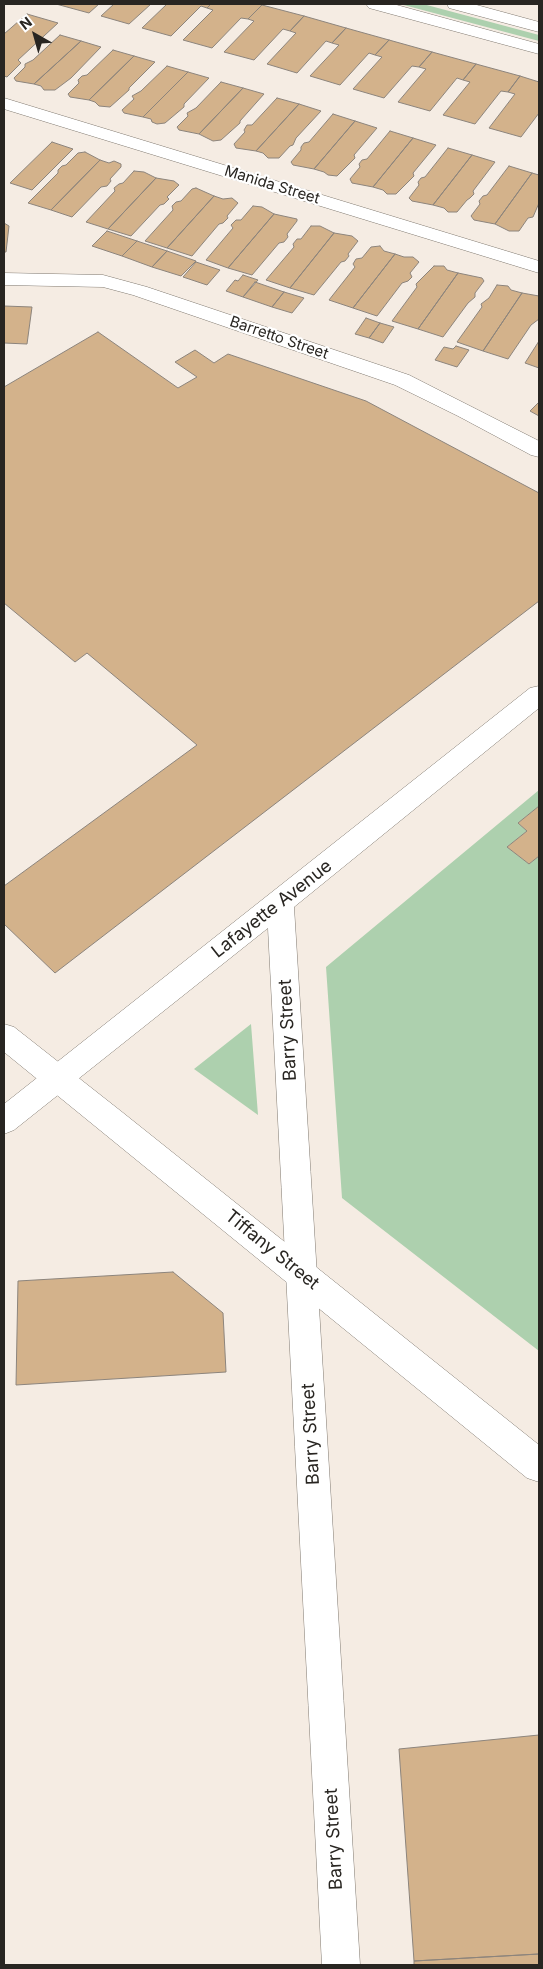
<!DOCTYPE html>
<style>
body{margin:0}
#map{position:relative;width:543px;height:1969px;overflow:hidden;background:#f5ece3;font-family:Inter,sans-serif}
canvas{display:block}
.frame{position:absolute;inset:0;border:5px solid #282521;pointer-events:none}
.north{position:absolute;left:10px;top:10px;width:50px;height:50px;-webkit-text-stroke:4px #fff;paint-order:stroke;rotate:322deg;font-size:14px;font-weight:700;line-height:20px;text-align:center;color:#282521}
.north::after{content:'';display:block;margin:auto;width:18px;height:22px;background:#282521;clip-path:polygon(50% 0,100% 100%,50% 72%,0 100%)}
</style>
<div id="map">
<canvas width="543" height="1969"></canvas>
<div class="frame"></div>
<div class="north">N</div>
</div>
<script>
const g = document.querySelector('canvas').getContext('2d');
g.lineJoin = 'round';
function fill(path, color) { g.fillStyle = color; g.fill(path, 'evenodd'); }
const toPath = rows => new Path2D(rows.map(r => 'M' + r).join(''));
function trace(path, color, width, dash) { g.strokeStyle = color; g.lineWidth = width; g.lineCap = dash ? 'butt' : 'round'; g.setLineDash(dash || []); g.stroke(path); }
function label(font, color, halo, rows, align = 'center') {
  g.font = font + ' Inter,sans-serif'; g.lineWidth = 4.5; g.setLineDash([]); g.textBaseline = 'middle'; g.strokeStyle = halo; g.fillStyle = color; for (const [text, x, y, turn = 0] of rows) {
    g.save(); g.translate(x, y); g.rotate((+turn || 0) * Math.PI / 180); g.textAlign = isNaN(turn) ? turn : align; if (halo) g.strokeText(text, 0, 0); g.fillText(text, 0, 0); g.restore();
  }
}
fill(toPath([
 [400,4,423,4,539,35,539,41],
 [539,790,539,806,518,823,527,831,507,847,529,864,539,856,539,1351,342,1198,326,967],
 [251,1024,258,1115,194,1069]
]), '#add0ae');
const building = toPath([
 [56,4,99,4,89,13,56,4],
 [114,4,151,4,129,24,101,16,114,4],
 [167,4,211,4,207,8,201,6,171,36,142,28,167,4],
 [211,4,258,4,262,5,248,19,241,18,212,48,183,40,213,10,207,8,211,4],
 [262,5,304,16,290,31,283,29,254,60,224,52,254,21,248,19,262,5],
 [27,14,58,23,18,60,21,63,7,77,4,76,4,34,27,14],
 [304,16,346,28,332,43,326,41,297,73,267,64,296,33,290,31,304,16],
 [346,28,389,40,375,55,369,53,340,85,310,76,339,45,332,43,346,28],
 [60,35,81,41,34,84,16,81,14,78,25,67,25,64,33,60,60,35],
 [389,40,432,52,419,67,412,66,384,98,353,89,382,57,375,55,389,40],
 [81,41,101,47,71,78,55,90,44,90,41,86,34,84,81,41],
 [113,50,134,56,89,100,70,97,68,94,79,83,78,80,82,76,87,75,113,50],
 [432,52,476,64,463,80,457,78,430,111,398,102,426,69,419,67,432,52],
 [134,56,155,62,129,88,129,90,110,107,99,106,95,102,89,100,134,56],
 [476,64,520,76,508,92,501,91,475,124,443,115,470,82,463,80,476,64],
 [167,66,188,72,143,117,124,113,122,110,134,99,132,96,141,91,167,66],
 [188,72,209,78,184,104,184,107,165,123,157,124,152,122,151,119,143,117,188,72],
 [520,76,539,82,539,113,521,137,489,128,515,94,508,92,520,76],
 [221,82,243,88,199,134,179,130,177,127,188,116,187,113,196,108,221,82],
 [243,88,264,94,240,121,240,123,221,140,213,141,199,134,243,88],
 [277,98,299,104,256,151,236,148,234,144,245,132,244,130,247,125,252,125,277,98],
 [299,104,321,111,296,138,293,145,290,146,279,158,268,158,263,153,256,151,299,104],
 [333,114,355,121,314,169,293,165,291,162,301,150,301,147,304,143,309,142,333,114],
 [355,121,377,128,354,155,355,158,337,176,328,175,324,172,314,169,355,121],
 [390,131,413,138,373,187,352,183,350,179,360,167,359,164,362,160,367,159,390,131],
 [413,138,436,145,413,173,414,176,396,194,387,194,383,190,373,187,413,138],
 [52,142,73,149,32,190,10,183,52,142],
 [448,148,472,155,433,205,412,201,409,198,419,185,418,182,421,178,425,177,448,148],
 [85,152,100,160,51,210,28,203,58,173,58,170,62,166,66,165,78,153,85,152],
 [472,155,495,162,473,191,474,194,470,198,467,200,457,212,448,212,444,208,433,205,472,155],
 [100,160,109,163,114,161,121,164,121,167,110,179,111,181,107,186,101,187,72,217,51,210,100,160],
 [509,166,532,173,495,224,474,220,471,216,480,204,479,201,483,196,487,195,509,166],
 [134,171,144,172,156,178,108,229,86,222,115,191,114,188,119,184,123,183,134,171],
 [532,173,539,175,539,203,533,217,528,218,519,231,509,231,495,224,532,173],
 [156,178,174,181,179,185,167,197,169,199,164,204,160,205,131,236,108,229,156,178],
 [196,188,214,196,167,248,145,241,173,210,172,206,176,202,181,201,192,189,196,188],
 [214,196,223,199,232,198,238,203,227,216,228,218,223,223,219,224,192,256,167,248,214,196],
 [253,206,262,207,274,214,228,268,206,260,233,228,231,225,236,220,241,220,253,206],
 [274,214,297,219,297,221,287,234,288,237,284,242,279,243,252,275,228,268,274,214],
 [4,223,9,226,6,252,4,252,4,223],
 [311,226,320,226,334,233,290,288,266,280,294,247,293,244,297,239,301,239,311,226],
 [107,231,137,241,122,256,92,246,107,231],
 [334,233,352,236,358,241,348,254,349,256,345,261,341,262,314,295,290,288,334,233],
 [137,241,167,251,152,267,122,256,137,241],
 [380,246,384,251,395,254,353,308,329,300,355,267,353,264,356,259,362,258,371,247,380,246],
 [167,251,196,261,181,276,152,267,167,251],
 [395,254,404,257,413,257,419,262,410,273,412,277,408,281,402,283,377,316,353,308,395,254],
 [196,262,220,270,207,285,183,277,196,262],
 [434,266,444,266,447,270,458,273,418,329,392,321,417,287,416,284,434,266],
 [458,273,482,278,484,281,475,293,475,297,468,303,443,337,418,329,458,273],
 [243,275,258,280,243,297,226,291,235,280,238,281,243,275],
 [255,282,284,292,272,307,243,297,255,282],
 [497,285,508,286,511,290,522,293,483,351,457,342,482,307,481,304,489,298,497,285],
 [284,292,304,298,292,313,272,307,284,292],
 [522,293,539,296,539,319,531,325,508,359,483,351,522,293],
 [4,306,32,307,27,344,4,343,4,306],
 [366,318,380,323,369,338,355,334,366,318],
 [380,323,394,327,383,343,369,338,380,323],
 [98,332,178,388,197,377,175,362,195,350,214,363,228,354,366,401,539,493,539,601,55,973,4,924,4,886,197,745,87,653,75,662,4,603,4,387,98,332],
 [539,341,539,368,525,363,539,341],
 [456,346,469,350,457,367,435,360,444,347,453,349,456,346],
 [539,402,539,416,530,411,539,402],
 [539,806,539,856,529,864,507,847,527,831,518,823,539,806],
 [173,1272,223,1313,226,1372,16,1385,18,1281,173,1272],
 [539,1735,539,1954,414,1961,399,1749,539,1735],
 [539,1954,539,1965,414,1965,414,1961,539,1954]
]);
fill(building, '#d3b28b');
trace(building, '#8c847c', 1);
const minor = toPath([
 [366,4,393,4,539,44,539,54,369,8,366,4],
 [447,4,473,4,539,22,539,32,449,8,447,4],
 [4,98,539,261,539,273,4,109,4,98],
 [4,273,103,275,147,287,409,375,539,441,539,457,531,455,458,416,395,385,133,295,103,287,4,285,4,273],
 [539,686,539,708,294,907,360,1965,322,1965,268,928,14,1130,4,1134,4,1104,530,688,539,686]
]);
const major = toPath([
 [4,1024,14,1027,122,1112,539,1445,539,1482,527,1478,4,1052,4,1024]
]);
trace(minor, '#817a71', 1);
trace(major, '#817a71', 1);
fill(minor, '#fff');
fill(major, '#fff');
label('15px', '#282521', '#fff', [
 ["Manida Street",272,185,17],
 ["Barretto Street",279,338,19]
]);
label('18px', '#282521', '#fff', [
 ["Lafayette Avenue",272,909,-38],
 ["Barry Street",288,1030,-93],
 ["Tiffany Street",272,1250,39],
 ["Barry Street",311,1434,-93],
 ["Barry Street",334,1839,-93]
]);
</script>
